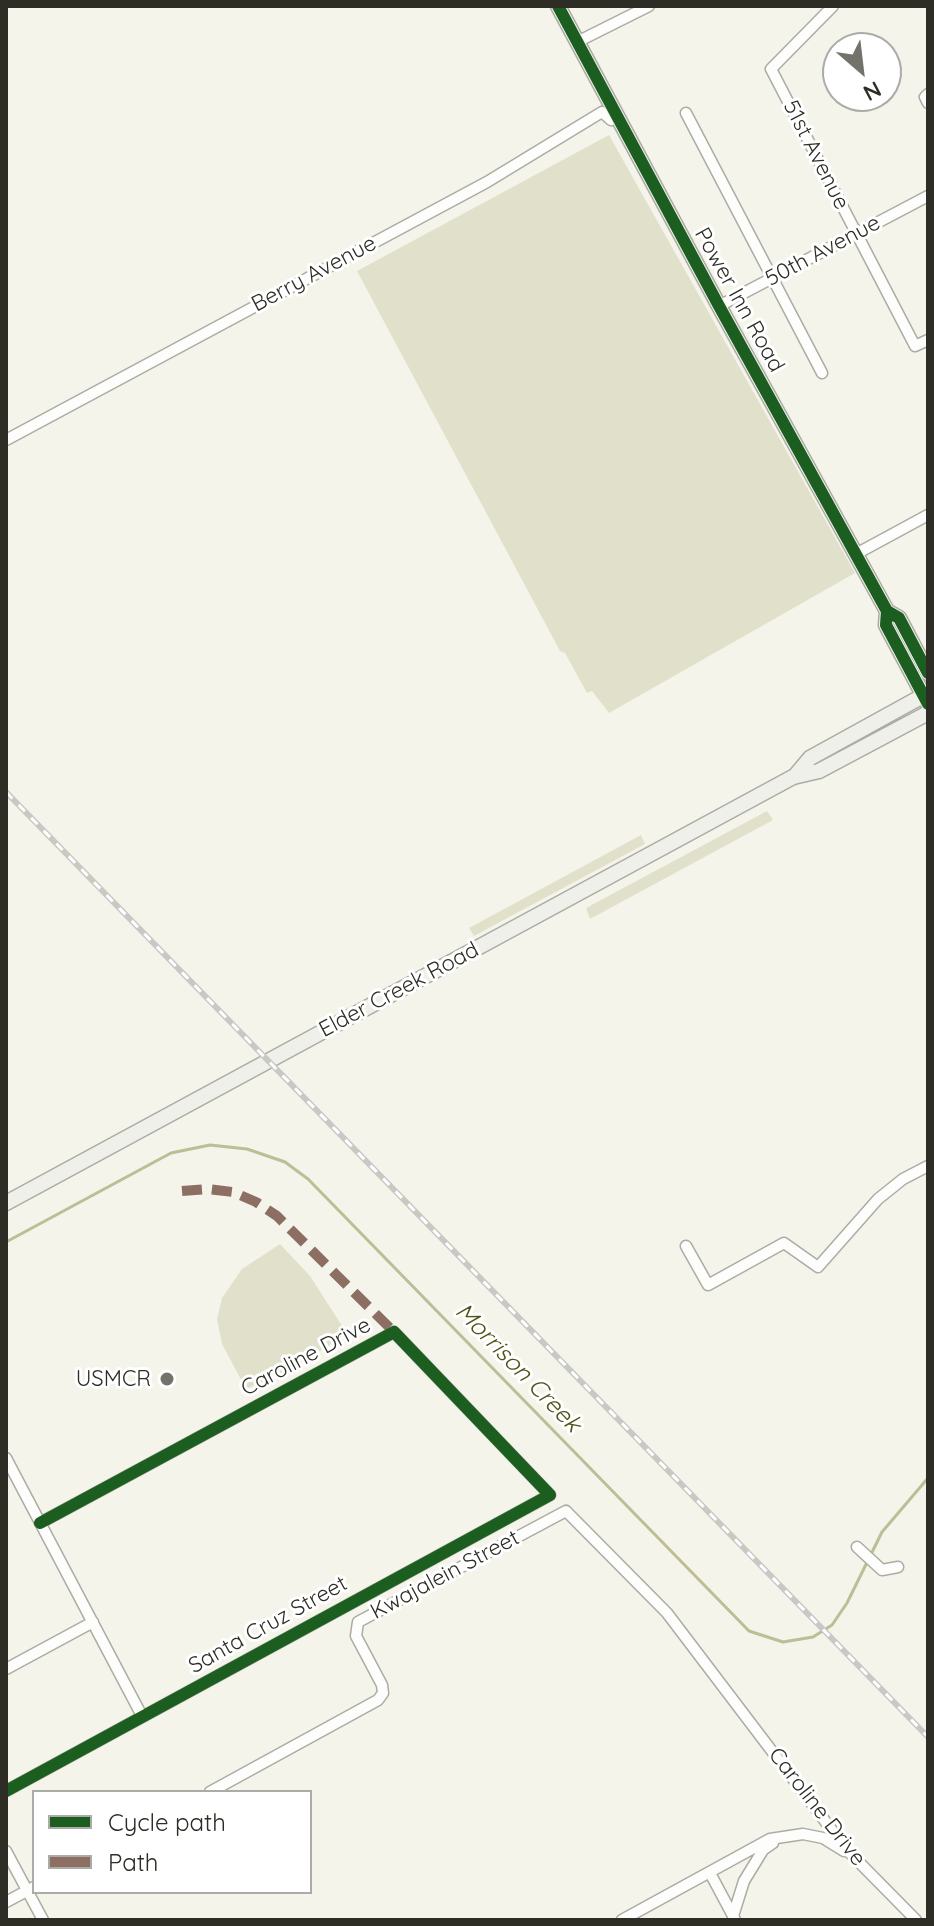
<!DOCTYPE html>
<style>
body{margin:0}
#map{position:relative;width:934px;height:1926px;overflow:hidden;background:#f4f4ea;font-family:Quicksand,sans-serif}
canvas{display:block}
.frame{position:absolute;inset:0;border:8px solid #2d2d26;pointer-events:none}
.legend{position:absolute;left:32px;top:1790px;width:280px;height:104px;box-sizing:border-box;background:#fff;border:2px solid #ababa8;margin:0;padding:10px 14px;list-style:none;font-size:24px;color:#2d2d26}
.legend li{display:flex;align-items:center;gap:16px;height:40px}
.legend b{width:40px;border:2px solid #ababa8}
.north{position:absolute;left:822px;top:32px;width:80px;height:80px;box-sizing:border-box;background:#fff;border:2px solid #ababa8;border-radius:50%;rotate:152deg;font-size:22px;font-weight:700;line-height:32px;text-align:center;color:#2d2d26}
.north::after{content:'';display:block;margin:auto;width:28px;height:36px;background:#73736b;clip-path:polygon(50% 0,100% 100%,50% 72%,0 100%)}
</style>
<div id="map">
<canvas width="934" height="1926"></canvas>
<div class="frame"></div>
<ul class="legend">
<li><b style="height:10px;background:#1b5e20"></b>Cycle path</li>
<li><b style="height:10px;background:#8d6e63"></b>Path</li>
</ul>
<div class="north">N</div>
</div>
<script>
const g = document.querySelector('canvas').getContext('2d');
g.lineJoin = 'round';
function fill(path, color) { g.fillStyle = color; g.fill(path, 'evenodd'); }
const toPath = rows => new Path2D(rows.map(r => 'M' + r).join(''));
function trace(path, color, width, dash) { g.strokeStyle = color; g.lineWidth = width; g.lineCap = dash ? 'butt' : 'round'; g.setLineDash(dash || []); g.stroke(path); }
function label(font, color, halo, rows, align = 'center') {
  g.font = font + ' Quicksand,sans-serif'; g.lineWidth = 6; g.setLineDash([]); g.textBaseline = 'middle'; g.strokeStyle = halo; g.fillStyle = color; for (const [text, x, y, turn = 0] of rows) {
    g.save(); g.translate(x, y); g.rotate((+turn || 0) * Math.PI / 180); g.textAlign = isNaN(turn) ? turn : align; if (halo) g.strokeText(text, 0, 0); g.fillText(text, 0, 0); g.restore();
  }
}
fill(toPath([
 [609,135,855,573,609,713,592,691,587,693,565,653,560,651,357,271],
 [767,811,773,820,590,919,586,908],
 [641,835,645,844,474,936,469,928],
 [280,1244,310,1276,344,1329,343,1336,296,1367,246,1389,222,1344,217,1319,222,1298,242,1269]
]), '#e1e1cb');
trace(toPath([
 [6,1242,171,1153,210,1145,247,1149,285,1162,308,1179,749,1631,783,1642,813,1637,832,1625,847,1603,882,1532,928,1478]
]), '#bdbd96', 3);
const street = toPath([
 [833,6,771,69,915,346,928,340],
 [577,42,649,6],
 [928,94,925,97,928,103],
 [686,113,822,373],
 [719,306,928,196],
 [6,440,487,182,602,112,611,120,617,116],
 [856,554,928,515],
 [686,1246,708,1285,784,1243,818,1267,878,1199,903,1179,928,1166],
 [6,1458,142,1716],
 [857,1547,882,1570,898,1567],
 [6,1669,93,1622],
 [6,1791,550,1495,394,1332,40,1523],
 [210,1792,378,1700,383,1693,382,1685,356,1636,358,1622,566,1511,667,1613,847,1850,916,1920],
 [6,1851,43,1920],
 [710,1873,733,1916],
 [6,1902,34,1887],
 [622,1920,770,1839,803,1834,823,1838,844,1851],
 [735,1920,733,1916,744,1881,763,1850,773,1843]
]);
const secondary = toPath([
 [558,6,719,306,887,611,899,618,928,673],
 [887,611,886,625,928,704],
 [794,777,810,758,928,693],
 [6,1203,793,777,819,771,928,713]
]);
trace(street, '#acaca5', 13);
trace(secondary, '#acaca5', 17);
trace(street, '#fdfdfc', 10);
trace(secondary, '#f0f0eb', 14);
const rail = toPath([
 [6,792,928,1737]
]);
trace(rail, '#c8c8c5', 6);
trace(rail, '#fff', 3, [9]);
trace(toPath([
 [182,1191,208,1189,233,1192,256,1202,277,1216,394,1332]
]), '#8d6e63', 10, [20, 10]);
trace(toPath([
 [558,6,719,306,887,611,899,618,928,673],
 [887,611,886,625,928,704],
 [6,1791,550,1495,394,1332,40,1523]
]), '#1b5e20', 12);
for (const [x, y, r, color] of [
 [167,1379,8,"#73736b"]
]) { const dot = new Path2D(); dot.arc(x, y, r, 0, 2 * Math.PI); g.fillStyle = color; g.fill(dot); trace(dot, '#fff', 3); }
label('22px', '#2d2d26', '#fff', [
 ["51st Avenue",816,155,63],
 ["50th Avenue",823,251,-28],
 ["Berry Avenue",314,274,-28],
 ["Power Inn Road",739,300,61],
 ["Elder Creek Road",399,990,-28],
 ["Caroline Drive",306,1357,-28],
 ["Kwajalein Street",445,1575,-28],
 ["Santa Cruz Street",268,1625,-29],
 ["Caroline Drive",817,1807,52]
]);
label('22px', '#2d2d26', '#fff', [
 ["USMCR",151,1379]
], 'right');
label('italic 24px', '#525214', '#fff', [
 ["Morrison Creek",518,1368,46]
]);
</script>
